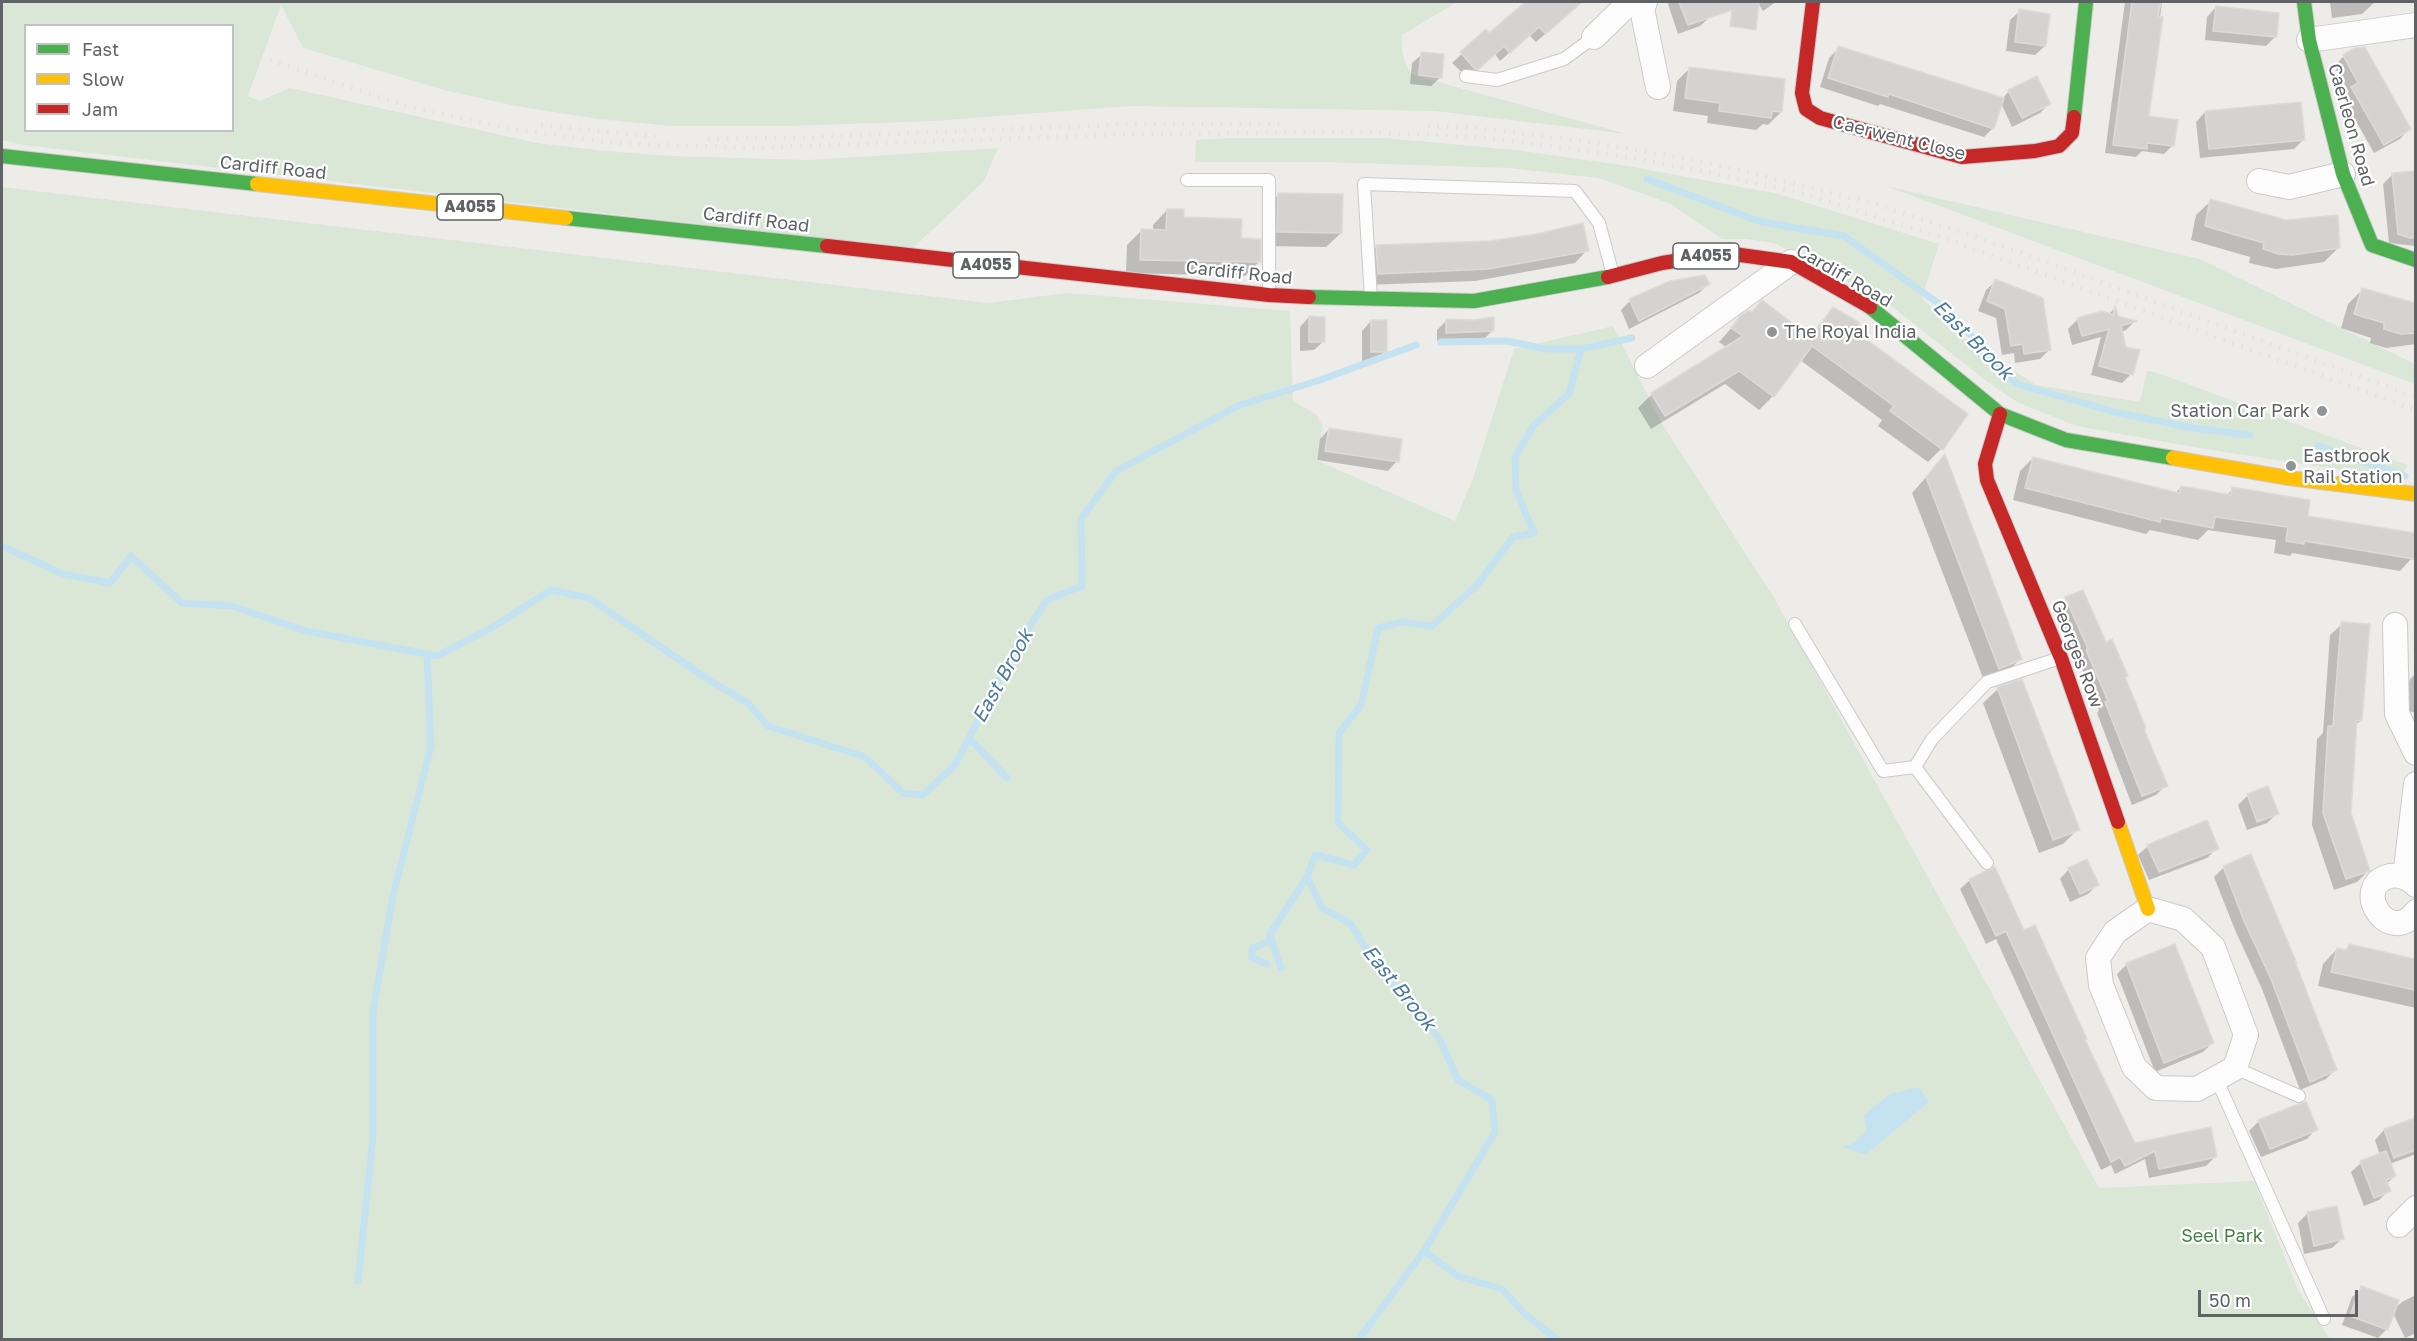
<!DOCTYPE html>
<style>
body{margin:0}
#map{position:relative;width:2417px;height:1341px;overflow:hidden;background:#eeece9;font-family:"Golos Text",sans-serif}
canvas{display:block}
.frame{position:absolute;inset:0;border:3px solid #5f6366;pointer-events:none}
.legend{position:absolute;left:24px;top:24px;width:210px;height:108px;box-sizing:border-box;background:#fff;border:2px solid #bfc1c2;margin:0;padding:8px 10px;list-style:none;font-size:18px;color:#5f6366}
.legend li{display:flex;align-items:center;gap:12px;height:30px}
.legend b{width:30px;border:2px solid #bfc1c2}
.scale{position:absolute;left:2198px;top:1290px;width:160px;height:27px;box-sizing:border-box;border:3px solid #5f6366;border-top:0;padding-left:8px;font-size:18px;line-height:21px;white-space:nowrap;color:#5f6366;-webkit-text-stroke:4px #fff;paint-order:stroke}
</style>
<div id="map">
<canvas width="2417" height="1341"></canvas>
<div class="frame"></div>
<ul class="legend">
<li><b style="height:8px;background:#4caf50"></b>Fast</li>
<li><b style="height:8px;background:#ffc107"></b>Slow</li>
<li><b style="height:8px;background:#c62828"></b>Jam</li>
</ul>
<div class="scale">50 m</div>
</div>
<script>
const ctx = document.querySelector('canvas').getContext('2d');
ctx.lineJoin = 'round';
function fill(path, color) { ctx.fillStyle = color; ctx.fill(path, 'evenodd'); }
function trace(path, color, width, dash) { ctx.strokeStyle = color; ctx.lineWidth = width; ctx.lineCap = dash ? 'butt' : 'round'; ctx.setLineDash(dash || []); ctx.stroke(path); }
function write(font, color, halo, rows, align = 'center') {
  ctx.font = font + ' "Golos Text",sans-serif'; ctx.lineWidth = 4.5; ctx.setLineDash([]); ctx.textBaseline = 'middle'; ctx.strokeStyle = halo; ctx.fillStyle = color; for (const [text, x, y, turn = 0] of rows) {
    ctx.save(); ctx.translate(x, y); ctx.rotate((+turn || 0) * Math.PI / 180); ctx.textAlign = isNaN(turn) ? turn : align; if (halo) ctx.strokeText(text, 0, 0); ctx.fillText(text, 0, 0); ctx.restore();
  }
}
const green = new Path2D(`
 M2,2H1457L1402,35C1401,52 1403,62 1413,75L1627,134L1435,111L1130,106L934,121L788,126H671L598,119L516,106L444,90L303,48L281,5L248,96L260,101L290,88L537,143L605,151L672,156L809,160L998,148L984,181L912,249L22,145L2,140ZM26,26H232V130H26Z
 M1228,138H1385L1516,150L1622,165L1779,194L1939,244L1922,298L1964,338L2036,385L2140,402L2147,371L2155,372L2407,465L2401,479L2205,449L2076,426L2017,402L1989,383L1890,305L1774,243L1746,239H1722L1671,204L1599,178L1508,168L1324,162H1195L1196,140Z
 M1886,186L2200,259L2415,364V384Z
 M2,187L988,303L1067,293L1290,311L1293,401L1316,414L1323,427L1316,460L1455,521L1473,478L1514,349L1613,326L1660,420L1776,601L2099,1188L2254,1181L2298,1290L2330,1339L2,1340Z`);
const water = new Path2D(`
 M1919,1087L1929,1102L1865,1155L1843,1147L1854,1143L1867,1131L1864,1115L1890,1094Z`);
const shadow = new Path2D(`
 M1540,2H1582L1536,42L1529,35L1500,61L1495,54L1468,78L1452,63L1486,31L1489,35L1521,19Z
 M1670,2H1704L1710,17L1700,26L1678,34L1668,4Z
 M1757,2H1776L1763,11Z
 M2125,2H2162L2147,117L2173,145L2164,154L2142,151L2136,157L2105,153Z
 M2330,2H2375L2362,14L2332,18Z
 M2216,7L2275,37L2266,46L2205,40L2207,17Z
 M2020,11L2045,46L2035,55L2006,51L2010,20Z
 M1839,48L2002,99L2009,91L2049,104L2040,113L2012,127L2001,103L1993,128L1984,137L1880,104L1878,106L1820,87L1829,58Z
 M2356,49L2409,129L2400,139L2374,153L2343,98L2349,92L2334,66L2344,56Z
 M1422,54L1441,77L1431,86L1410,84L1412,63Z
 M1689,69L1781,112L1768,125L1763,124L1756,130L1707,123L1708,116L1673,111L1677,81Z
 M2205,112L2304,139L2294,149L2200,158L2196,122Z
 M2416,172V246L2389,243L2383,184L2393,174Z
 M1278,195L1341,233L1326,247L1263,246L1264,209Z
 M2211,201L2338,248L2324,262L2276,269L2249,263L2250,257L2191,240L2196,215Z
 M1167,210L1182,219L1239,240L1259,262L1245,276L1126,273L1127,245L1141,231H1153V225Z
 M1377,246L1587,250L1575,263L1475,281L1366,285L1364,259Z
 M1996,281L2049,350L2040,359L2015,363L2014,353L2002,355L1996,318L1978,311L1986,290Z
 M1708,284L1699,293L1629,329L1621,310L1630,301Z
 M2362,290L2410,303L2416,302V344L2386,348L2370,343L2371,338L2341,328L2348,304Z
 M1833,309L1853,331L1941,449L1928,462L1878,426L1882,420L1800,360L1773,396L1759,410L1725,384L1651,429L1638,408L1652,394L1727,348L1719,342L1741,317L1809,337Z
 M2114,309L2117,317L2134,322L2126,330L2121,332L2131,374L2122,383L2091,375L2101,337L2072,345L2068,329L2077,320L2102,313L2108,315Z
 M1309,317L1324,341L1314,350L1300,351V327Z
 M1371,321L1385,351L1376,361H1362V331Z
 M1446,321L1493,330L1483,340L1437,341V330Z
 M1329,429L1397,461L1388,471L1317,460L1320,439Z
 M1944,457L2020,659L2006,673L1985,683L1912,493Z
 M2033,458L2175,494L2181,487L2226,496L2233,489L2306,517L2416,535V560L2411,559L2400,571L2292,553L2290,556L2274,553L2276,540L2208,530L2198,540L2150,530L2146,534L2013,500L2020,471Z
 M2066,599L2105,644L2124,678L2166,785L2156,795L2132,805L2097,713L2099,710L2057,608Z
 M2342,624L2361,720L2355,726L2349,813L2369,870L2357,882L2334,890L2312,825L2317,739L2323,733L2330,635Z
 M2416,673V713L2401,709L2410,679Z
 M1998,689L2078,829L2063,844L2039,853L1983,703Z
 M2248,795L2277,814L2267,823L2247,830L2238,805Z
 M2148,846L2217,848L2207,858L2149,880L2138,855Z
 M2224,867L2336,1069L2326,1079L2300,1090L2262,989L2235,930L2214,877Z
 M2069,869L2097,885L2088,894L2070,902L2060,879Z
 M1970,880L2024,932L2084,1040L2134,1145L2216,1156L2206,1166L2149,1178L2145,1159L2115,1174L2111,1165L2101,1170L1996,939L1986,944L1960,889Z
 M2175,946L2212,1043L2203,1052L2155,1072L2117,974L2126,965Z
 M2349,946L2416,960V1008L2318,986L2323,964L2337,949L2344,951Z
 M2413,1120L2416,1126V1154L2390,1164L2395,1176L2386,1184L2389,1190L2379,1200L2364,1206L2351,1172L2361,1163L2380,1155L2375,1140L2384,1130Z
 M2259,1121L2316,1129L2307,1139L2261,1157L2249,1131Z
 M2307,1214L2342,1239L2332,1248L2304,1254L2298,1223Z
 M2362,1288L2394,1309L2402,1302L2416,1295V1333L2405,1338L2393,1313L2387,1329L2378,1338L2342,1325L2352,1297Z`);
const stream = new Path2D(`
 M1647,179L1761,222L1844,236L1945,308L2017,384L2118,413L2199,429L2250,435
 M1441,342L1507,341L1546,349H1581
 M2318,446L2405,476
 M2,546L63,574L110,583L131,556L182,603L232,606L306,631L437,656L493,627L551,590L589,598L709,680L748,703L768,726L865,757L903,793L923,795L955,765L1017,645L1047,600L1082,586L1081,519L1116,471L1240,405L1320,380L1416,345
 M969,738L1007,778
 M1267,964L1251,957L1253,948L1272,940
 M1281,968L1270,934L1307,877
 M1424,1251L1458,1276L1502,1289L1525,1314L1558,1340
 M358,1281L373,1137V1011L393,896L431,746L427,654
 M1358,1340L1424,1251L1495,1132L1492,1100L1458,1080L1439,1038L1374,962L1351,924L1322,908L1307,877L1315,855L1354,865L1367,850L1338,823L1339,733L1361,705L1378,628L1402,622L1432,626L1478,584L1513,537L1534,533L1516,490L1515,457L1534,425L1569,394L1581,349L1632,338`);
const building = new Path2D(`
 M1525,2H1582L1546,34L1539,27L1510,53L1504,46L1479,69H1475L1460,52L1486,29L1489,33Z
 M1679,2H1759L1756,30L1730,26L1732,10L1688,25Z
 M2132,2H2161L2158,16L2163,17L2149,116L2178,120L2174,146L2147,143V149L2113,145Z
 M2216,6L2279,13L2277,37L2213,31Z
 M2019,9L2050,14L2046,46L2015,42Z
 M1838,46L2004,98L1994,129L1889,94L1888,97L1828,78Z
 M2365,47L2411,129L2384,145L2351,87L2358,83L2343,55L2355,48Z
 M1421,52L1444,54L1442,78L1419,75Z
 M1689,67L1785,79L1782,112L1772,111L1771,118L1719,111L1720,103L1685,98Z
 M2037,76L2051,104L2022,118L2008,90Z
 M2301,102L2305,140L2209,149L2205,111Z
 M2415,171V238H2410L2398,234L2392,173Z
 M1278,193L1343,194L1342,233L1277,232Z
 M2210,199L2286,220L2338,215L2340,248L2292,255L2279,254L2263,249L2264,243L2205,226Z
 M1167,209H1184V217L1242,219L1241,238L1261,239V262L1140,260L1141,229L1166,230Z
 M1583,223L1589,251L1488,269L1378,274L1376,245L1490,241L1537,234Z
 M1705,275L1710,284L1639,321L1629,299L1670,281Z
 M1995,279L2043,298L2051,350L2024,354L2023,344L2011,346L2005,309L1987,301Z
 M2362,288L2415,303V333L2401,334L2384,329V323L2354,314Z
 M1762,300L1811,337L1833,307L1860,323L1855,331L1968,414L1943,450L1890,411L1894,406L1812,346L1774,397L1739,371L1665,416L1651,393L1743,336L1731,328L1740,316L1749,310L1752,312Z
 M2115,306L2118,316L2137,321L2121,326L2126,347L2140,350L2133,375L2099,366L2109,329L2082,336L2077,318L2102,311L2113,315Z
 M1309,316L1325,317V342H1309Z
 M1494,317V331L1446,333V319L1474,320Z
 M1371,320H1387V352H1371Z
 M1329,428L1402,439L1399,462L1325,451Z
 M1945,454L2022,659L1999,669L1926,477Z
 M2033,457L2179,493L2181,486L2231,495L2232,487L2310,500L2308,516L2415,533L2414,559L2304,541V544L2286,541L2288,527L2215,517L2213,528L2161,518L2160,522L2025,488Z
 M2083,590L2106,642L2112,639L2128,676L2125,677L2146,728L2144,729L2168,786L2142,796L2105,702L2108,701L2086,650L2088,649L2065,597Z
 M2341,622L2370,624L2362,721L2357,720L2351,813L2370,871L2346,879L2323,813L2328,726H2333Z
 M2022,679L2080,830L2053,840L1997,687Z
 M2268,786L2279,814L2257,822L2247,794Z
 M2207,820L2219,849L2159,872L2147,845Z
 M2251,854L2297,964H2296L2337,1070L2310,1082L2271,979L2244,921L2223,866Z
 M2087,859L2099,885L2080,894L2068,868Z
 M1995,867L2024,930L2035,925L2087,1039L2085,1040L2135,1143L2211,1127L2217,1157L2159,1169L2155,1151L2125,1166L2120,1157L2111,1162L2006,931L1996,936L1969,879Z
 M2175,944L2214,1043L2164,1063L2126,963Z
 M2349,944L2415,959V990L2331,972L2337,948L2347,950Z
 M2306,1101L2318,1130L2270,1149L2258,1120Z
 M2415,1118V1150L2394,1158L2384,1129Z
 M2386,1151L2396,1176L2386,1180L2391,1191L2374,1198L2360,1161Z
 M2337,1206L2344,1239L2314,1246L2307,1212Z
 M2361,1286L2399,1300L2388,1330L2350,1316Z`);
const lane = new Path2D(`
 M1466,76L1497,80L1564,59L1594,37
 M1187,180H1269V294
 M1371,299L1364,184L1575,191L1599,223L1613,275
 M1795,624L1883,771L1915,767L1932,739L1987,682L2060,658
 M1915,767L1987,863
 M2235,1068L2299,1096
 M2216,1078L2324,1319`);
const street = new Path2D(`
 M1645,2L1642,9L1658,87
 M1594,37L1630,2
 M2309,40L2416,25
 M2259,181L2289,187L2343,174
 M1647,366L1791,262
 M2395,625L2397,714L2416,753
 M2405,877L2416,784
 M2416,885C2409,878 2400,874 2390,876C2350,886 2388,948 2416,912
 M2148,909L2183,919L2213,947L2246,1035L2235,1068L2197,1089L2156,1088L2134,1067L2101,985L2098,958L2115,932Z
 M2399,1225L2416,1208`);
const fast = new Path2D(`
 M2304,2L2309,40L2343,174L2372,245L2416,260
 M2074,117L2086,2
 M2,156L257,184
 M566,218L827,246
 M1309,297L1474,301L1608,277
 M1870,307L2000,414L2066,440L2173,458`);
const slow = new Path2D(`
 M257,184L566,218
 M2173,458L2289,478L2416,494
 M2118,822L2148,909`);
const jam = new Path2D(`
 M1813,2L1802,93L1806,109L1820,118L1962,157L2035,151L2059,146L2072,133L2074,117
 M827,246L1269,295L1309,297
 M1608,277L1662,263L1726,253L1791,262L1870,307
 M2000,414L1985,464L1987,480L2061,658L2118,822`);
const rail = new Path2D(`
 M270,60L406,106L505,128L612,143L753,148L1136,134L1362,132L1480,137L1602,153L1702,171L1800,193L1944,238L2416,410
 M541,125L657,137
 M1428,126L1479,128L1597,143L1710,163L1872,203L1991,242L2416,397
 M708,139L790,138L1133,124H1281`);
const markers = [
 [1772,332,6,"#919394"],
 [2322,411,6,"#919394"],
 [2291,466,6,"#919394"]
];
const shields = [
 [470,207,66],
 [1706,256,66],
 [986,265,66]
];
const shieldNames = [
 ["A4055",470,207],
 ["A4055",1706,256],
 ["A4055",986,265]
];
const streetNames = [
 ["Caerleon Road",2351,125,74],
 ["Caerwent Close",1899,138,14],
 ["Cardiff Road",273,168,6],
 ["Cardiff Road",756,220,7],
 ["Cardiff Road",1239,273,6],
 ["Cardiff Road",1844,276,30],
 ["Georges Row",2077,654,69]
];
const poiNames = [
 ["The Royal India",1784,332],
 ["Station Car Park",2310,411,"right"],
 ["Eastbrook",2303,456],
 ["Rail Station",2303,477]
];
const parkNames = [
 ["Seel Park",2222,1236]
];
const waterNames = [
 ["East Brook",1973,340,45],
 ["East Brook",1003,676,-61],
 ["East Brook",1399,988,51]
];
fill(green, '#dae7d7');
fill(water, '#c5e2f1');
fill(shadow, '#0003');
trace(stream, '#c5e2f1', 7);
fill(building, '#d5d3d2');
trace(building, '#dddbd8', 1.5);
trace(lane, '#cbcac9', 14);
trace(street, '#cbcac9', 26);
trace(fast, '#cacac9', 16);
trace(slow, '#cacac9', 16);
trace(jam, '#cacac9', 16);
trace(lane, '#fcfcfc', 12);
trace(street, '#fcfcfc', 24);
trace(fast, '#4caf50', 14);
trace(slow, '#ffc107', 14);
trace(jam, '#c62828', 14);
trace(rail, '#e3e3e2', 4.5, [1.5, 8]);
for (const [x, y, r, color] of markers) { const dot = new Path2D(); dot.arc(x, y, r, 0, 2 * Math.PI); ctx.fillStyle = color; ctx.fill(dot); trace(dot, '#fff', 2); }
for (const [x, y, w] of shields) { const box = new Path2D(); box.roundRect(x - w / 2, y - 13, w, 26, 4.5); ctx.fillStyle = '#fff'; ctx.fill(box); trace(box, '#5f6366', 1.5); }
write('bold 16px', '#5f6366', null, shieldNames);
write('18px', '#5f6366', '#fff', streetNames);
write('18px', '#5f6366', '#fff', poiNames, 'left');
write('18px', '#448342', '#fff', parkNames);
write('italic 20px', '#4d7b9d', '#fff', waterNames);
</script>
